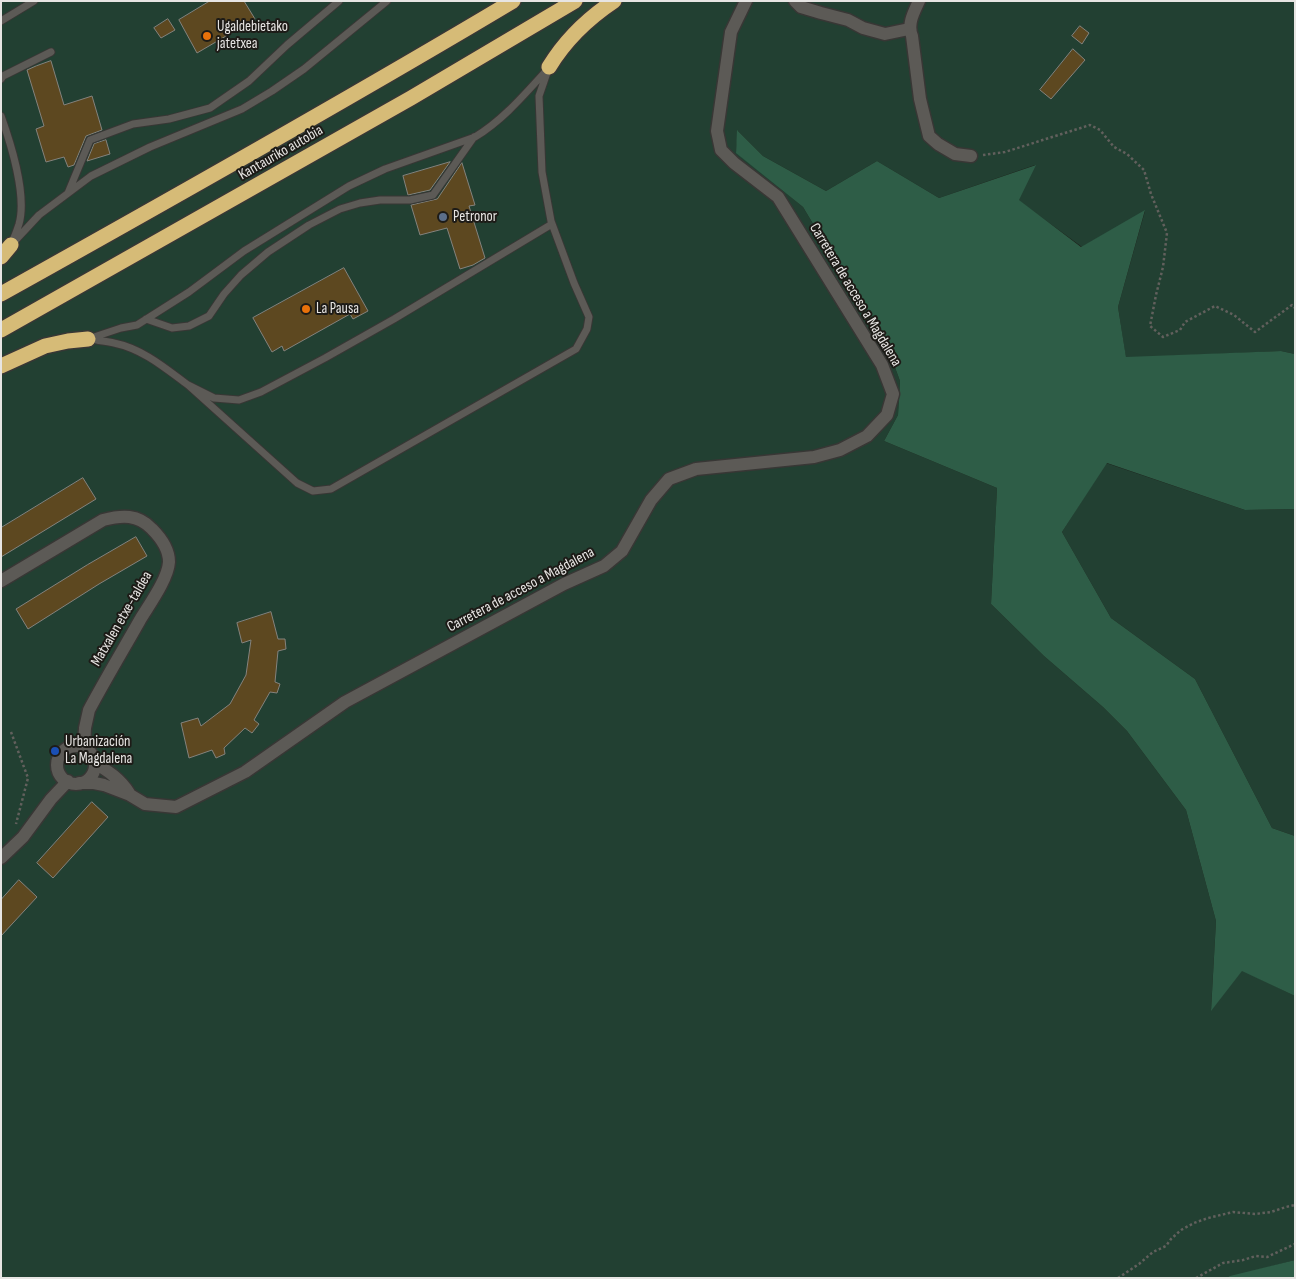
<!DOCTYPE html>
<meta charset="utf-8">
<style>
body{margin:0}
#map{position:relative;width:1296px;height:1279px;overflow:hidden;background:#1d1b17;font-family:"Sofia Sans Condensed",sans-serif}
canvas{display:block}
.frame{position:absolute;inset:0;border:2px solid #e7e5e3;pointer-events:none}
</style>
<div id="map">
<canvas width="1296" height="1279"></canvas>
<div class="frame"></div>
</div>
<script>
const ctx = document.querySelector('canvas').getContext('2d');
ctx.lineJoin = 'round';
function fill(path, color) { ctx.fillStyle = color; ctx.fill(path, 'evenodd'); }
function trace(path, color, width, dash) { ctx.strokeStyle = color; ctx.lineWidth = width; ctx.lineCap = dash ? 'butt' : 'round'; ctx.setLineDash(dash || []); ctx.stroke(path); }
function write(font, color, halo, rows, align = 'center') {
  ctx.font = font + ' "Sofia Sans Condensed",sans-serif'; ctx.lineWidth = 4; ctx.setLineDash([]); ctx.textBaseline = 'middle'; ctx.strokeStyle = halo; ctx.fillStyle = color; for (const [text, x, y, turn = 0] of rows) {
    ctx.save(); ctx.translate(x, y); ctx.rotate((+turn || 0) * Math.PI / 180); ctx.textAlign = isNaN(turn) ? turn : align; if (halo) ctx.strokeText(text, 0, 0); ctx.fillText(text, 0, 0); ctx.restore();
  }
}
const green = new Path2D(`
 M1,1H1295V354L1281,351L1126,358L1118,307L1145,211L1082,247L1018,200L1035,165L939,198L877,161L826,191L763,156L738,131L736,152L803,207L889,351L900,381L898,415L884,441L997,488L991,604L1044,656L1103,707L1127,731L1186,810L1216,921L1211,1010L1242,970L1295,996V1260L1227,1278H1Z
 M1106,463L1245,510L1295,509V836L1272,828L1195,679L1111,618L1062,532Z`);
const forest = new Path2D(`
 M737,130L763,156L826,191L877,161L939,198L1036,165L1019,200L1081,247L1145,210L1118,307L1126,357L1281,351L1295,354V509L1245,510L1107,463L1062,532L1111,618L1195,679L1272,828L1295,836V996L1242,971L1211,1011L1216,921L1186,810L1127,731L1103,707L1044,656L991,604L997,488L884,441L898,415L900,381L889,351L803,207L736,153Z
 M1295,1260V1278H1227L1230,1276Z`);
const building = new Path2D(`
 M210,1H244L255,19L197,53L179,20Z
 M168,19L175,30L161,38L154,28Z
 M1080,26L1089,33L1082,44L1072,36Z
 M1073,49L1085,60L1051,99L1040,90Z
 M51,61L64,105L92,96L102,130L86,136L74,165L68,167L64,157L46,162L36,129L44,126L27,70L36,66Z
 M106,140L110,154L87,161L94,144Z
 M450,162L430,190L408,195L403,176Z
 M462,163L475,205L469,206L485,258L473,265L460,269L447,228L420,235L411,205L437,199Z
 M344,268L368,311L353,319L350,314L284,351L282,346L272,352L253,318Z
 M83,478L96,499L1,557V528Z
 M136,537L147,556L99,584L28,629L16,609L87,565Z
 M271,612L278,639H285L286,649L278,651L275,682L280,684L277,693L270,692L254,720L259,724L252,733L245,728L224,748L225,754L216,758L212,750L189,758L181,723L198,718L201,726L230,704L246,675L251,640L242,643L237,623Z
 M92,802L108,817L53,878L37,863Z
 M19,880L37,897L1,936V900Z`);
const path = new Path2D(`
 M983,155L1005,152L1090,125L1100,130L1114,147L1127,154L1144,170L1151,194L1167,233L1163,267L1156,295L1150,326L1163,337L1180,330L1185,322L1215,306L1234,315L1255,332L1292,305L1295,308
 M11,732L28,778L16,824
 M1118,1278L1139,1264L1153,1252L1166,1246L1171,1239L1181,1230L1194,1223L1208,1218L1233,1212L1255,1214L1271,1212L1286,1207L1295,1205
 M1196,1278L1223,1263L1243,1260L1256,1256L1267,1257L1295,1244`);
const lane = new Path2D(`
 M1,21L34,1
 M549,67L539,96L542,172L551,221L574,283L589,317L587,329L576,349L331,489L313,491L297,483L188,385L214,398L239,400L261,392L325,358L394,319L552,224
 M1,79L3,76L51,52
 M1,116C11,144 27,196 19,224C17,230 15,236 12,242
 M68,193L90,140L133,124L169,119L210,108L249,81L287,45L339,1
 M11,245L39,215L91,176L150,147L242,109L272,91L304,69L387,1
 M146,319L172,328L189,326L209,316L224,294L241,275L268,252L309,225L340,209L360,203L380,200H410L433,195L474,137
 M88,339L121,328L137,325L189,292L244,251L349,186L385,169L475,137C503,120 524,95 546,71
 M91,339C98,341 106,341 114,343C143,349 165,368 188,385`);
const street = new Path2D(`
 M795,1L801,7L821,13L848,20L863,28L885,34L909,29
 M919,1C914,12 907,24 912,36L920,99L929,136L938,144L955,154L971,156
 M1,581L103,520C122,515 138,514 152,529C161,538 169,549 169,562C168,579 149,605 140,620C123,650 105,680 89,710L85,728L84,748
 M57 765a19 19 0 1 1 38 0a19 19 0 1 1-38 0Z
 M95,763C108,771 120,779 129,793
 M79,783H94L104,785L130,795L145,804L176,807L245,772L345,702L564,584L604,566L622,551L651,500L669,479L696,469L814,457L840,450L867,436L887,415L893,394L882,365L778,197L734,163L721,150L717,131L731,32L746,1
 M1,858L23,837L51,799L68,781`);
const highway = new Path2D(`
 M549,67C566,39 587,19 614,1
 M1,257L11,245
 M1,294C173,198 344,102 513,1
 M1,330L411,98L575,1
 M1,366L45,346L68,341L88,339`);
const markers = [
 [207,36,5,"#e8710a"],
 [443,217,5,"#5c6f8a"],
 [306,309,5,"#e8710a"],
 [55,751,5,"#1a4fb4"]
];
const poiNames = [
 ["Ugaldebietako",217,27],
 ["jatetxea",217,44],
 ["Petronor",453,217],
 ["La Pausa",316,309],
 ["Urbanización",65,742],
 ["La Magdalena",65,759]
];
const streetNames = [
 ["Kantauriko autobia",281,153,-30],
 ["Carretera de acceso a Magdalena",855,295,59],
 ["Carretera de acceso a Magdalena",521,590,-28],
 ["Matxalen etxe-taldea",122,619,-60]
];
fill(green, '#224032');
fill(forest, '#2e5d47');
fill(building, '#5d4820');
trace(building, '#84827d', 1);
trace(lane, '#383735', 9);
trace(street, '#383735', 15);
trace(highway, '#383735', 18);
trace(path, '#62605d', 2.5, [2.5, 2.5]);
trace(lane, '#5c5a56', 7);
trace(street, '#5c5a56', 12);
trace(highway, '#d6bb77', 15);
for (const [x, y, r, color] of markers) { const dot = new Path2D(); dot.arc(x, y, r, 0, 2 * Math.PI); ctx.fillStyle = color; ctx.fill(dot); trace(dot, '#1d1b17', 2); }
write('15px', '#e7e5e3', '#1d1b17', poiNames, 'left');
write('15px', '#e7e5e3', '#1d1b17', streetNames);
</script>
